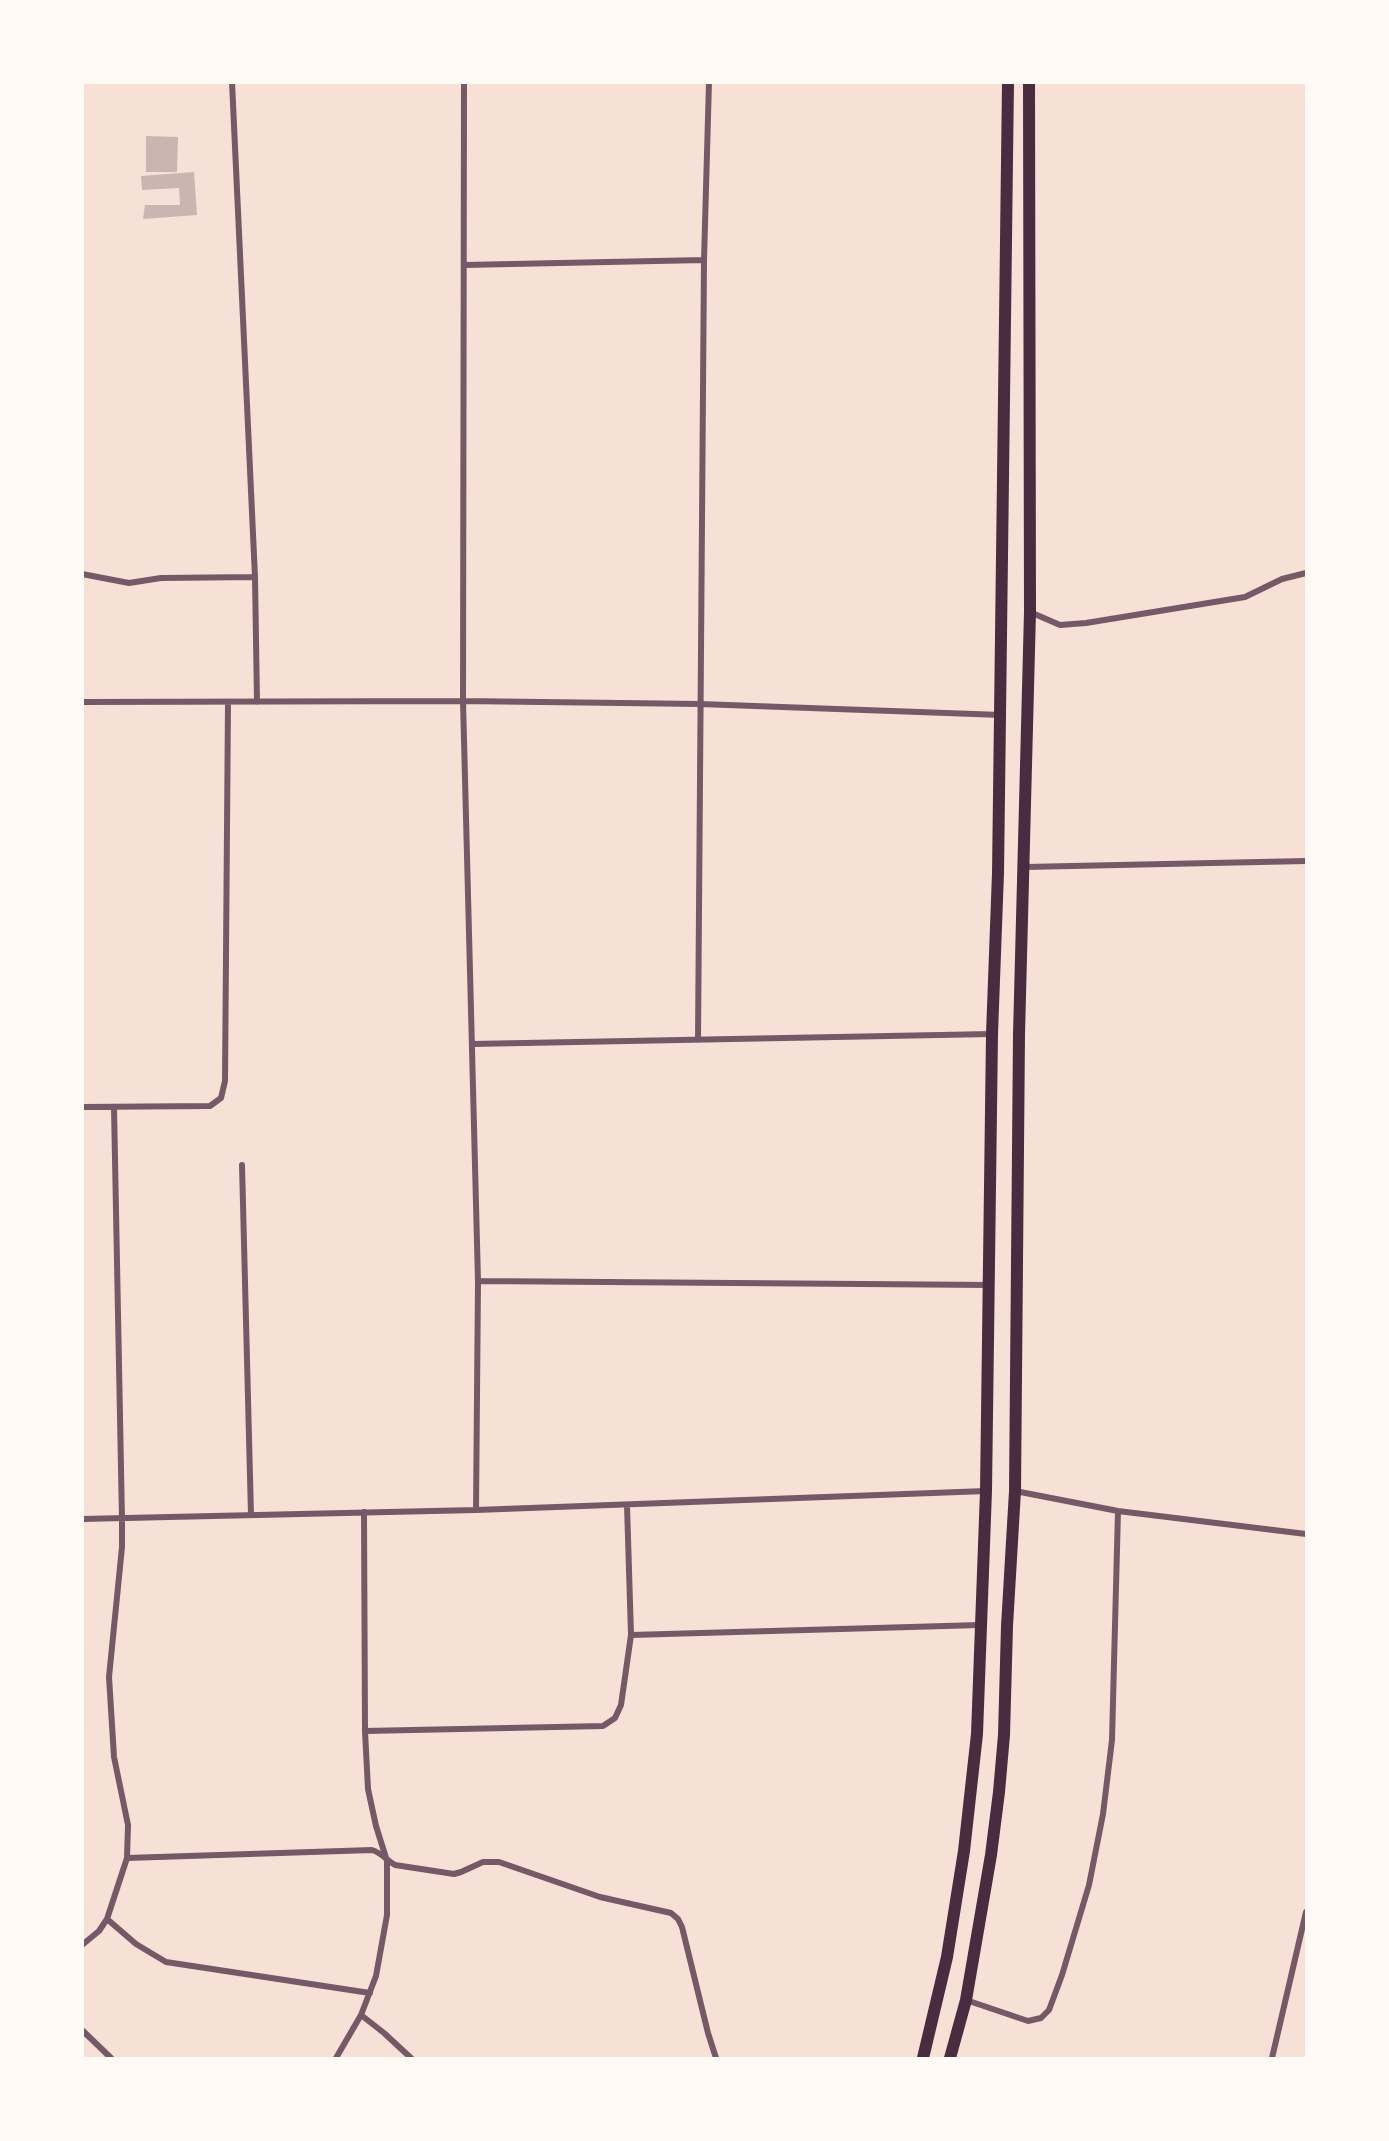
<!DOCTYPE html>
<style>
body{margin:0}
#map{position:relative;width:1389px;height:2141px;overflow:hidden;background:#f7e1d7;font-family:Overpass,sans-serif}
canvas{display:block}
.frame{position:absolute;inset:0;border:84px solid #fffaf5;pointer-events:none}
</style>
<div id="map">
<canvas width="1389" height="2141"></canvas>
<div class="frame"></div>
</div>
<script>
const ctx = document.querySelector('canvas').getContext('2d');
ctx.lineJoin = 'round';
function fill(path, color) { ctx.fillStyle = color; ctx.fill(path, 'evenodd'); }
function trace(path, color, width, dash) { ctx.strokeStyle = color; ctx.lineWidth = width; ctx.lineCap = dash ? 'butt' : 'round'; ctx.setLineDash(dash || []); ctx.stroke(path); }
const building = new Path2D(`
 M146,136L178,137L177,172H146Z
 M194,172L197,215L143,219L145,205H180L179,188L142,190L141,176Z`);
const minor = new Path2D(`
 M232,82L255,577L257,702
 M464,82L463,701L478,1281L476,1510
 M464,265L704,260
 M82,574L129,583L161,578L255,577
 M1030,612L1060,625L1086,623L1245,597L1282,579L1306,573
 M82,702L463,701L700,704L1001,715
 M1025,867L1306,861
 M698,1039L704,260L709,82
 M472,1044L992,1034
 M82,1107L210,1106L221,1098L225,1081L228,702
 M242,1165L251,1515
 M478,1281L990,1285
 M1015,1491L1118,1511L1306,1534
 M82,1519L476,1510L986,1491
 M631,1635L980,1625
 M365,1731L603,1726L615,1718L621,1705L631,1635L627,1505
 M127,1858L372,1850C382,1853 386,1860 395,1865L454,1874L461,1872L483,1862H499L600,1897L671,1913L678,1919L682,1927L708,2033L716,2058
 M107,1919L136,1944L166,1962L370,1993
 M82,1945L99,1931L107,1919L127,1858L128,1825L114,1757L109,1677L122,1547V1520L114,1107
 M966,2000L1028,2021L1041,2018L1049,2010L1062,1975L1089,1885L1103,1814L1112,1740L1118,1511
 M361,2015L384,2033L411,2058
 M82,2030L111,2058
 M336,2058L361,2015L376,1976L387,1915V1861L376,1826L368,1789L365,1731L364,1512
 M1272,2058L1306,1912`);
const secondary = new Path2D(`
 M923,2058L947,1957L964,1851L977,1734L986,1491L992,1034L998,873L1008,82
 M950,2058L966,2000L991,1855L999,1792L1004,1735L1007,1626L1015,1491L1019,1034L1030,612L1029,82`);
fill(building, '#ccb4b1');
trace(minor, '#755966', 6);
trace(secondary, '#4a2c40', 12);
</script>
